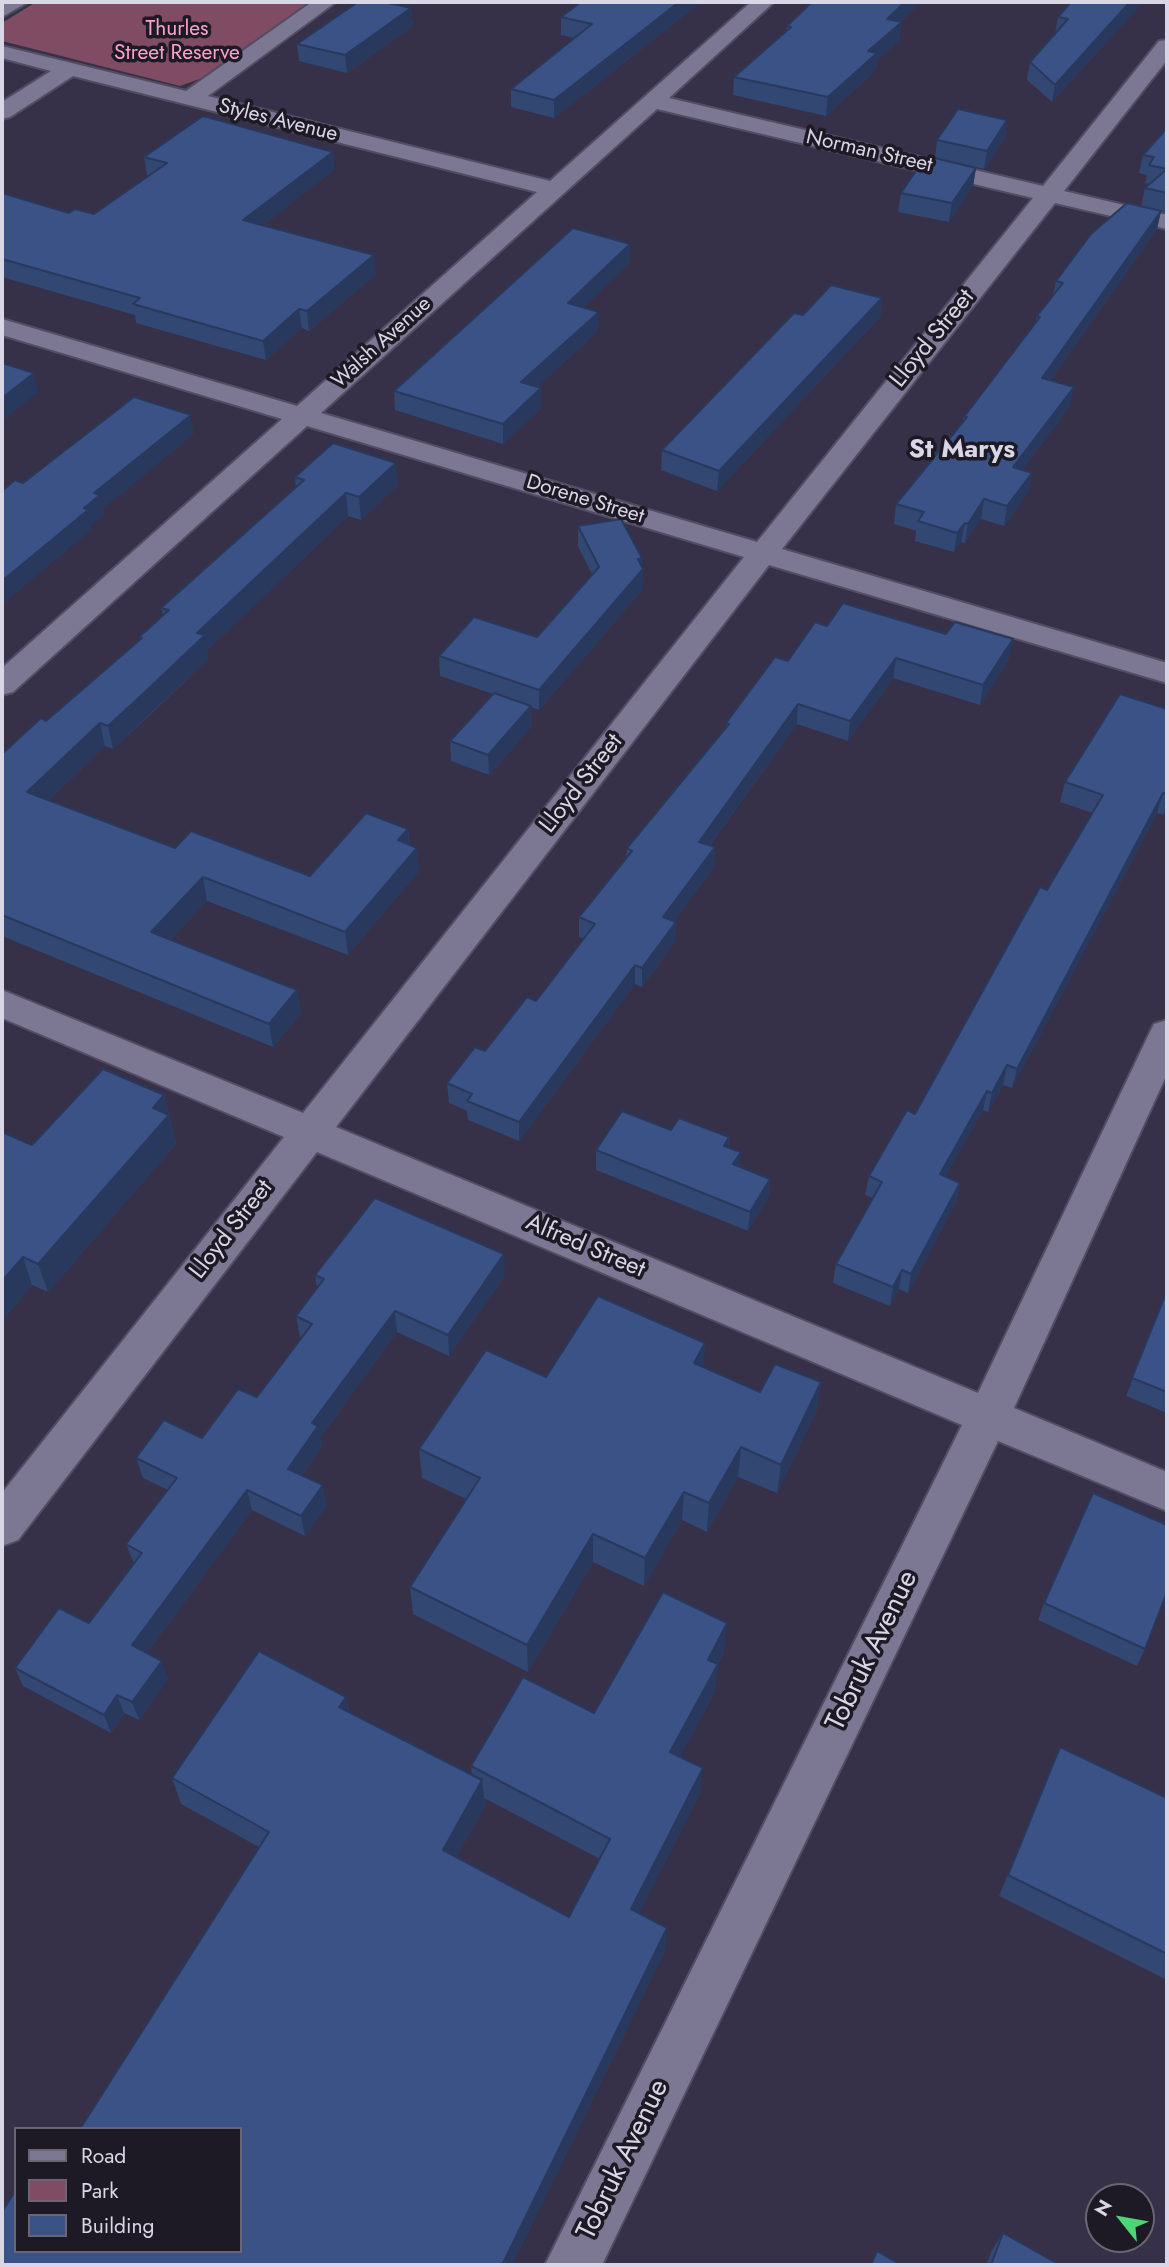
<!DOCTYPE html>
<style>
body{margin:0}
#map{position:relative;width:1169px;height:2267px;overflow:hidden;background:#363048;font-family:Jost,sans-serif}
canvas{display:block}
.frame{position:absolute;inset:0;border:4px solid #d9d7e6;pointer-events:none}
.legend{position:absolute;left:14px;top:2127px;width:228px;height:126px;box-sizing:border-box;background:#1d1a25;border:2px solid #686672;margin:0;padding:9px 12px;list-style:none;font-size:21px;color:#d9d7e6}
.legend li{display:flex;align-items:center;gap:14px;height:35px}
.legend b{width:35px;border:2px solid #686672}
.north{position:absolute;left:1085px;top:2183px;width:70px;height:70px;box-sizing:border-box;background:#1d1a25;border:2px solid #686672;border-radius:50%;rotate:301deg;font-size:19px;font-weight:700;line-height:28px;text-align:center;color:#d9d7e6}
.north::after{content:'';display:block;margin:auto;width:24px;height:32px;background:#4dd676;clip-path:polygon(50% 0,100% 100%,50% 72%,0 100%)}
</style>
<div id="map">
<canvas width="1169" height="2267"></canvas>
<div class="frame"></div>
<ul class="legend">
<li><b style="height:9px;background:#7c7792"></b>Road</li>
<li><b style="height:19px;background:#7f4c63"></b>Park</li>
<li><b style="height:19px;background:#3b5286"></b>Building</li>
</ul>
<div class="north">N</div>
</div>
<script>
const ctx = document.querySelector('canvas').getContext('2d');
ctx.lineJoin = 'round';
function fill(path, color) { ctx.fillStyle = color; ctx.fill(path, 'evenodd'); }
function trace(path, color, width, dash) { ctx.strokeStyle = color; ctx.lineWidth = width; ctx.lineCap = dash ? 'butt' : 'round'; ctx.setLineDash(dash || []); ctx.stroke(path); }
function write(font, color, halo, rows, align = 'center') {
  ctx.font = font + ' Jost,sans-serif'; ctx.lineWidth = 7; ctx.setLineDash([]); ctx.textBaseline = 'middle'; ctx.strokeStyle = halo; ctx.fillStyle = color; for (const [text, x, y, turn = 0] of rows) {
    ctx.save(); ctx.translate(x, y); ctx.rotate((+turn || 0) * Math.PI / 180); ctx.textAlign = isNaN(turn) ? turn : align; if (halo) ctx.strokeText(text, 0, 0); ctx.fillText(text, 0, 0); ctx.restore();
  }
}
const green = new Path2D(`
 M36,2H310L202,78L180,86L2,41V23Z`);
const minor = new Path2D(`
 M2,2H28L2,17Z
 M312,2H336L208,96L550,181L751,2H774L669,98L1043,186L1159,41L1167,40V60L1064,191L1167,215V229L1055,203L782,549L1167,663V683L769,565L336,1127L978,1393L1149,1034L1154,1024L1167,1020V1074L1014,1408L1167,1472V1511L998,1441L602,2265H545L962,1425L317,1152L18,1540L2,1546V1493L284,1137L2,1018V990L303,1113L744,557L307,426L13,692L2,695V668L282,419L2,335V319L297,406L537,192L73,76L10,117L2,119V102L51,71L2,58V46L186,91ZM657,109L1033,198L757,542L321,413Z`);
const wall = new Path2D(`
 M581,2H701L554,118L511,107V89L575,38L561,35V17Z
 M920,2L900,22V40L877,60L876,70L826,116L733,95L734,77L786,31L787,26Z
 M1071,2H1143L1052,102L1027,80L1030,62L1055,34L1058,17Z
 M411,8L413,26L347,73L299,61L297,44Z
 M1007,120L1005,138L984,169L935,158L937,140Z
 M1167,128V213L1161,211L1157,229L1050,381L1070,406L1022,470L1032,473L1028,492L1004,526L981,519L965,543L961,542L954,552L915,541L916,531L894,524L896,504L963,421L964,417L1035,324L1037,316L1053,295L1056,281L1141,206L1145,188L1149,184L1145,183L1147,175L1139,173L1143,155Z
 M333,152L334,170L263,225L376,274L309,331L302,328L266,360L136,323L135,315L2,277V193L69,213L94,214L149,176L147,175L144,157Z
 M976,168L973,186L949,222L898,212L901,193Z
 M630,244V262L584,307L599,312L598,331L537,387L541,408L503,444L395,410L394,391Z
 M882,298L880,317L717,491L661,470L662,450L803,315Z
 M295,477L398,485L361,520L348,516L207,650L208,659L150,715L113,749L105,746L49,800L175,848L310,876L408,829L410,845L417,848L419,871L348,955L207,901L170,940L297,990L301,1013L273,1047L2,936V754L46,721L140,640L139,637L163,615L161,608L296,487Z
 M578,526L642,558V567L643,569V589L539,710L531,707L532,726L489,775L451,761L450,741L493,694L440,676L439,656L537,637L592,574L578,546Z
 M827,626L1009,659L980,705L893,678L848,741L797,724L710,845L715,847L714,867L674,921L676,922L675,942L642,987L635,984L519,1141L468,1120L467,1111L449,1103L447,1083L485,1051L536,1001L584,939L579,937V917L626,857L627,848L726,727V723L788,661Z
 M1167,709V808L1163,815L1157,813L1012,1088L1003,1085L988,1112L983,1110L945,1177L960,1183L956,1202L908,1293L899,1289L890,1306L833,1283L836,1264L873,1198L865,1195L869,1176L915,1114L1093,813L1060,802L1065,782Z
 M164,1095L176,1144L48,1292L32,1285L2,1321L32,1145Z
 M671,1130L729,1137V1147L739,1167L770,1179L768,1198L748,1231L596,1170V1150Z
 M315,1275H505L449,1356L397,1332L320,1438L322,1446L302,1475L327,1505L305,1536L252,1510L147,1653L168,1679L139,1720L124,1713L111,1733L23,1686L15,1668L89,1623L134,1564L126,1544L168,1490L143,1478L136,1458L202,1438L257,1397L301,1338L300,1337L296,1316L317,1288Z
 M1167,1291V1413L1126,1396Z
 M705,1343L703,1367L760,1392L821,1382L816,1412L777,1493L738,1477L707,1532L682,1520L644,1586L593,1562L528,1672L413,1614L410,1587L466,1499L422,1478L419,1449L546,1377Z
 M1044,1603L1145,1649L1137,1666L1038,1620Z
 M724,1652L718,1664L715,1692L680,1756L700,1794L639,1913L665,1951L512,2265H2L16,2251L259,1847L181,1804L172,1778L346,1697L349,1712L472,1775L471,1766L594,1713ZM484,1798L600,1859L569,1917L456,1857L485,1807Z
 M1060,1747L1167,1798V1980L999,1896Z
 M1003,2233L1060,2265H986L992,2250Z`);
const shadedWall = new Path2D(`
 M679,2H701L554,118V100Z
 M905,2H920L885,37L887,19Z
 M1130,2H1143L1052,102L1055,85Z
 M411,8L413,26L347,73L345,55Z
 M902,22L900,40L877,60L876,70L826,116L828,97L868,51Z
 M1007,120L1005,138L984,169L987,151Z
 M333,152L334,170L245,239L243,220Z
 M976,168L973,186L949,222L952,203Z
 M1161,211L1157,229L1038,398L1042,378Z
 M630,244V262L569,322L568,303Z
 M374,255L376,274L309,331L307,311Z
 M882,298L880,317L717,491L719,471Z
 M299,309L302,328L266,360L263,341Z
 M599,312L598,331L521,402V382Z
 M34,373L38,392L2,421V398Z
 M1074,387L1070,406L1010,487L1013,467Z
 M541,388V408L503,444V424Z
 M191,415L194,434L103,509L104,515L91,525L92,529L2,605V581L94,493Z
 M396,463L398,485L361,520L359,497Z
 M1032,473L1028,492L1004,526L1007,506Z
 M346,493L348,516L207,650L208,659L113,749L108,726L197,633Z
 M984,499L981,519L965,543L968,524Z
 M965,523L961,542L954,552L957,533Z
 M642,558V571L643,569V589L539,710V690L638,559Z
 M1013,639L1009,659L980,705L983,685Z
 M896,658L893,678L848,741L850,721Z
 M798,704L797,724L698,861L699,842Z
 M531,706L532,726L489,775L488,755Z
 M100,723L105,746L33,815L27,792Z
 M1163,793L1157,813L1012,1088L1017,1069Z
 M408,829L410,852L398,840Z
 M715,847L714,867L662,937L663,917Z
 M417,848L419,871L348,955L345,932Z
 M203,877L207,901L156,955L151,932Z
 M676,922L675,942L642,987V968Z
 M635,965V984L519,1141V1122Z
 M297,990L301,1013L273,1047L269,1024Z
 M1007,1065L1003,1085L988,1112L992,1093Z
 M987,1091L983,1110L936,1194L940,1174Z
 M164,1095L176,1144L48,1292L38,1264L153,1108Z
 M729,1137L728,1157L724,1146Z
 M741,1152L739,1171L733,1164Z
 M770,1179L768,1198L748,1231L750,1212Z
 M960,1183L956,1202L908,1293L911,1274Z
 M504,1254L505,1275L449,1356L448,1335Z
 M23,1257L32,1285L2,1321V1281Z
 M902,1270L899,1289L890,1306L893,1287Z
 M395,1311L397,1332L320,1438L322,1446L292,1489L288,1469L312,1423Z
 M705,1343L703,1373L694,1363Z
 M821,1382L816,1412L777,1493L781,1465Z
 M741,1447L738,1477L707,1532L709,1503Z
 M323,1485L327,1505L305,1536L301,1516Z
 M247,1490L252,1510L139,1664L132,1645Z
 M684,1492L682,1520L644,1586L645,1558Z
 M593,1534V1562L528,1672L527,1645Z
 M727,1623L724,1652L712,1675L718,1664L715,1692L668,1778L670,1752L708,1660Z
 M162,1661L168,1679L139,1720L132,1702Z
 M117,1695L124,1713L111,1733L104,1715Z
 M346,1697L351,1724L339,1707Z
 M703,1768L700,1794L629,1933L631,1909Z
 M482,1780L485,1807L446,1875L443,1850Z
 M667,1928L665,1951L512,2265H502Z`);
const building = new Path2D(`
 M358,2H384L411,8L345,55L297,44Z
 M581,2H679L554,100L511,89L592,24L561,17Z
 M812,2H905L887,19L902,22L868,51L877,53L828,97L734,77L791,27L787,26Z
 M1071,2H1130L1055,85L1030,62L1068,19L1058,17Z
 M958,109L1007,120L987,151L937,140Z
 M203,116L333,152L243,220L374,255L307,311L299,309L263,341L133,304L140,298L2,259V193L69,213L75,209L94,214L167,163L144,157Z
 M1167,128V193L1145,188L1167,169L1149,165L1154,157L1143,155Z
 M926,156L976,168L952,203L901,193Z
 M1127,203L1161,211L1042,378L1074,387L1013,467L1032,473L1007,506L984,499L968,524L965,523L957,533L918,521L924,512L896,504L967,417H964L1040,317L1037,316L1063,283L1056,281L1091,234Z
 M573,228L630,244L568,303L599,312L521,382L541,388L503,424L394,391Z
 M831,285L882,298L719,471L662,450L794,313L803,315Z
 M2,363L34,373L2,398Z
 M134,397L191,415L94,493L100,495L84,508L88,510L2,581V491L15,480L23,483Z
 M333,443L396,463L359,497L346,493L197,633L205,635L145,692L108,726L100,723L27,792L175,848L191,831L310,876L366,813L408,829L398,840L417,848L345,932L203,877L151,932L297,990L269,1024L2,915V754L41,718L46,721L142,638L139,637L169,610L161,608L304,480L295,477Z
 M621,519L642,558L638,559L643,569L539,690L439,656L474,617L537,637L599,567L578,526Z
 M843,603L946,634L955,622L1013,639L983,685L896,658L850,721L798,704L699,842L715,847L663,917L676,922L642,968L635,965L519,1122L467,1101L472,1094L447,1083L475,1047L485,1051L527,997L536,1001L595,924L579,917L632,851L627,848L729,724L726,723L775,657L788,661L815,622L827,626Z
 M494,693L531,706L488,755L450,741Z
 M1120,694L1167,709V794L1163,793L1017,1069L1007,1065L992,1093L987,1091L940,1174L960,1183L911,1274L902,1270L893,1287L836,1264L882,1182L869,1176L907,1110L915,1114L1040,887L1047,890L1103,795L1065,782Z
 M103,1069L164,1095L153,1108L169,1115L38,1264L23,1257L2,1281V1132L32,1145Z
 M622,1111L671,1130L679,1118L729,1137L724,1146L741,1152L733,1164L770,1179L750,1212L596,1150Z
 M375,1198L504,1254L448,1335L395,1311L312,1423L318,1426L288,1469L323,1485L301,1516L247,1490L132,1645L162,1661L132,1702L117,1695L104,1715L15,1668L59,1608L89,1623L142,1553L126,1544L177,1478L136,1458L164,1420L202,1438L238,1389L257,1397L312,1324L296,1316L324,1279L315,1275Z
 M1167,1291V1392L1132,1378Z
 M598,1296L705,1343L694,1363L760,1392L775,1364L821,1382L781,1465L741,1447L709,1503L684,1492L645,1558L593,1534L527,1645L410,1587L480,1478L419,1449L486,1350L546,1377Z
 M1093,1493L1167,1525V1592L1145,1649L1044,1603Z
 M663,1592L727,1623L708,1660L718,1664L670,1752L703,1768L631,1909L667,1928L502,2265H2V2212L16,2190V2251H240V2129H80L269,1832L172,1778L259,1651L346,1697L339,1707L482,1780L443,1850L569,1917L610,1839L471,1766L523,1677L594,1713Z
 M1060,1747L1167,1798V1954L1008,1875Z
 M1003,2233L1060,2265H991Z
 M877,2251L901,2265H871Z`);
const farParknames = [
 ["Thurles",177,30],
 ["Street Reserve",177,54]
];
const farStreetnames = [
 ["Styles Avenue",278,121,14],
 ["Norman Street",869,152,13],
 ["Walsh Avenue",382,343,-42],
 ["Dorene Street",585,500,17]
];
const streetNames = [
 ["Lloyd Street",933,339,-51],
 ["Lloyd Street",582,784,-52],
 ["Lloyd Street",232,1230,-52],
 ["Alfred Street",585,1247,23]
];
const farDistrictnames = [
 ["St Marys",962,451]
];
const nearStreetnames = [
 ["Tobruk Avenue",873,1651,-64],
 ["Tobruk Avenue",624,2160,-64]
];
fill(green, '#7f4c63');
trace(minor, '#524d62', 4);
fill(minor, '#7c7792');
fill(wall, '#334773');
fill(shadedWall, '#29395e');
fill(building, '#3b5286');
trace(building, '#29395e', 2);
write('21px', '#ffa2cb', '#1d1a25', farParknames);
write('21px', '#d9d7e6', '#1d1a25', farStreetnames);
write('24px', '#d9d7e6', '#1d1a25', streetNames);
write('bold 26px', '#d9d7e6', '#1d1a25', farDistrictnames);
write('28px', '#d9d7e6', '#1d1a25', nearStreetnames);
</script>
